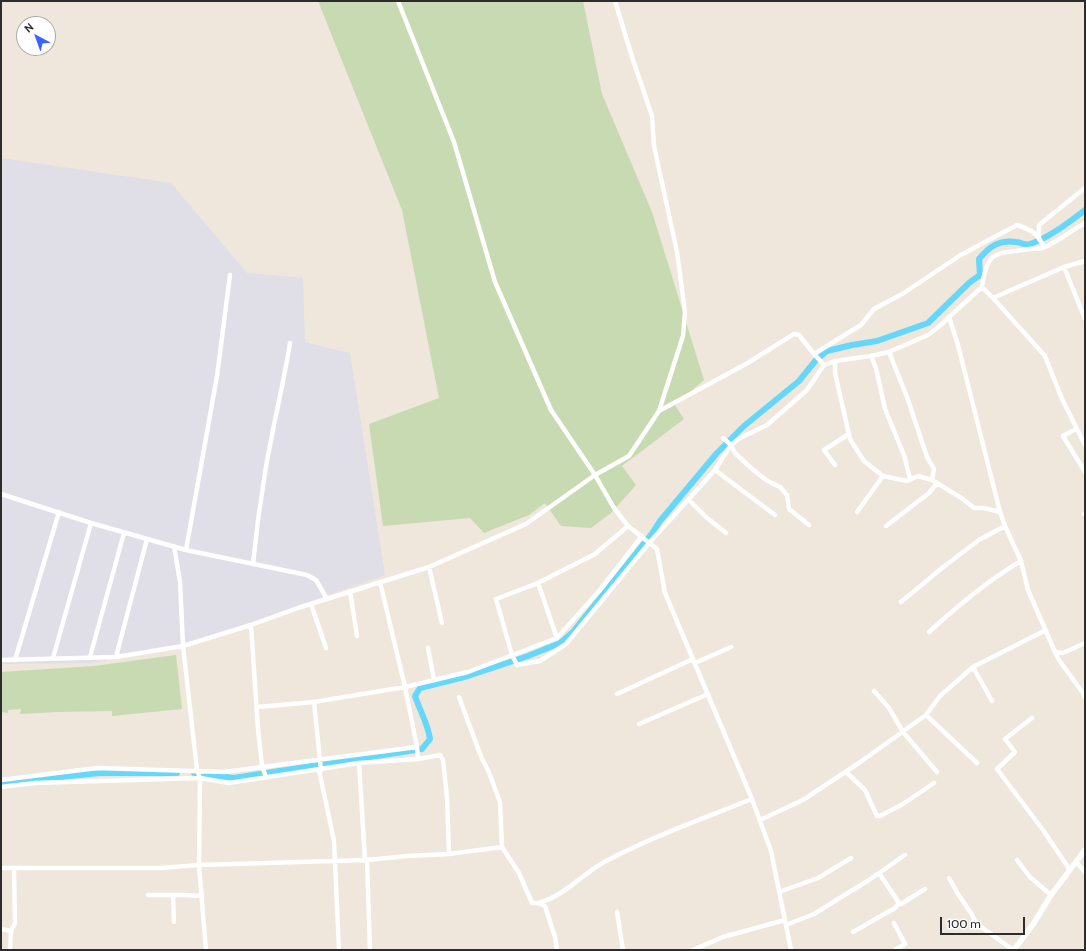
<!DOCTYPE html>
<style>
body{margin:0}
#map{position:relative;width:1086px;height:951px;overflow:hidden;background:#efe6dc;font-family:Cabin,sans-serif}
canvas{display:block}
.frame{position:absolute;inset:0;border:2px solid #2c2c2c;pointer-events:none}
.north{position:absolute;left:16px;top:16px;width:40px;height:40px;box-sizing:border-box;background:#fff;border:1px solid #ababab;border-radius:50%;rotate:319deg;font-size:11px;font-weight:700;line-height:16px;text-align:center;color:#2c2c2c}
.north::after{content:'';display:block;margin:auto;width:14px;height:18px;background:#3964ff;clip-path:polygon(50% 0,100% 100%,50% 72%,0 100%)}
.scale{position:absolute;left:940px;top:917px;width:85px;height:18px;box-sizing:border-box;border:2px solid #2c2c2c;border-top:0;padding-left:5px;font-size:12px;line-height:14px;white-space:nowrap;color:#2c2c2c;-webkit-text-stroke:3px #fff;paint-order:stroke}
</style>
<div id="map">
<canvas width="1086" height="951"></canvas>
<div class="frame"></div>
<div class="north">N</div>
<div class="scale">100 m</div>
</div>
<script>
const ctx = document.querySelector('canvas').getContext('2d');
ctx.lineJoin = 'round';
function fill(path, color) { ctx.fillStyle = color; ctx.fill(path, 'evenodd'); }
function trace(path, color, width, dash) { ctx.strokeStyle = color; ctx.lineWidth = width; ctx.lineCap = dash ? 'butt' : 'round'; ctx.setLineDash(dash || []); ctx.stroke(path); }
const industrial = new Path2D(`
 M1,158L171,183L247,273L303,278L305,342L350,353L385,575L183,646L91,663L1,664Z`);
const cemetery = new Path2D(`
 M318,1H583L602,94L652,212L704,380L675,405L684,419L622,466L636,485L611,513L591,528L561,526L545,503L529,515L484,533L470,518L383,526L369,424L439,398L402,210Z
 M176,655L182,709L112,716V711L58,712L20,714L21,709L8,710V713L1,712V672L94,666Z`);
const canal = new Path2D(`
 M194,773L234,778L422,749L430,739C428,724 420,711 415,696L420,688L468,676L528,656L560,643L573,632L651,535L660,521L717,453L744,426L799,381L816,360L827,351L852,345L877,341L928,323L969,283L980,275L979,259C989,247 999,239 1016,242C1021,242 1025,246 1030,244C1050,237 1068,223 1085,210
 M1,783L100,773H177`);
const minor = new Path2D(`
 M398,1L454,142L495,282L551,410L595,475L614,508L628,526L657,549L665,593L752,799L771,851L791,950
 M615,1L633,60L652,116L654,146L677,252L685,312L683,336L659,411
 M1039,237V225L1085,188
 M1064,267L1085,319
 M982,287L993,298L1045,356L1062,399L1085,445
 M993,298L1064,267L1085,261
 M949,317L958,345L1000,512L1005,526L1021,561L1028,590L1055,652L1059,660L1083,693L1085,698
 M889,352L907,397L927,457L934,469L932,480
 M814,354L824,365
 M871,356L876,368L885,409L904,455L910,479
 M835,361V373L850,439L864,461L883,476L907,481L918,476L932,480L963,499L974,508H984L1000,512
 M1076,429L1063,436L1085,472
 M723,438L731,445L735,453L751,468L766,480L780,487L787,495L789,509L809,525
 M835,465L824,450L849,434
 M715,470L775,515
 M1,494L91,523L186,550L307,575L316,580L327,599
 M689,500L706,517L726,533
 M857,512L883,476
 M1084,514H1085
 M628,526L595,554L538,583L496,599L512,655L517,665L540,661L566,644L650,542L715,470L731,445L740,438L767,425L807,390L824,365L835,361L871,356L889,352L928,335L942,324L949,317L982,287C987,249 996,254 1030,249C1035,249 1041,249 1045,247C1059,241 1072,230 1085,223
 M886,526L929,493L937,483
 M174,546L180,582L183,646L197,770L200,778L199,865L206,950
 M186,550L217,376L230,275
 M253,564C256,533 260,503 265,473C272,429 283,387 290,343
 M429,567L442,623
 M538,583L557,638
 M350,591L357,636
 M901,602L942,568L979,540L1005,526
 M311,604L326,648
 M251,625L258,729L262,766L266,777
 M929,632C958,606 987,581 1021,561
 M428,648L434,680
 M1055,652L1063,653L1085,643
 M90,657L124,533
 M116,657L147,539
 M53,658L91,523
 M1,660L116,657L183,646L251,625L298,608L429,567L526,524L595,475L629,456L659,411L746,364L794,334L799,335L814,354L861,325L874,309L904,293L959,256L1017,225C1032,230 1037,233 1044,247
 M15,660L59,512
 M695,663L731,647
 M973,667L992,701
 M874,691L889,708L903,732L937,772
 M617,694L693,659
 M459,697L482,759L488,770L500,802L502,847L519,873L532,903H538L545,906L555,937L557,950
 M314,702L321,770
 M257,707L314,702L405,687L468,672L557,638L600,590L642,536
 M926,715L977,763
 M1032,718L1005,739L1015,752L997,769L1043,830L1070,870
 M639,724L708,694
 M417,747L418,759
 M359,763L365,860
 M319,770L334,841L339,950
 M846,772L865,790L877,816H880L903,804L934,783
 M1,780L97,768L224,772L417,747L405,687L380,582
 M1,787L35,783L200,778L229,783L359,763L418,759L440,755L443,760L447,797L449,854
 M760,820L803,800L859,763L926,715L940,696L973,667L1046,630
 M367,860L370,950
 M1017,860L1030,877L1051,895
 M1076,862L1085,872
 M1,868H160L199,865L367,860L407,856L449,854L502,847
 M879,873L899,903
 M949,878L958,894L971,913L976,923L1013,950
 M779,892L818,878L851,858
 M148,895H185L202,896
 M173,895L174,922
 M538,903C566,896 583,872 608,860C654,836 704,818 752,799
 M617,912L623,950
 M894,923L905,944L895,950
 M786,925L814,914L869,880L905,855
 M1,929L11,931
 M853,932L895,908L899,903L901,904L925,889
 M10,950L11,931L15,923L14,868
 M693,950L723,937L785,920`);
const tertiary = new Path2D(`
 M1014,950L1034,923L1051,895L1085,850`);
fill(industrial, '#e0dee7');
fill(cemetery, '#c7dab2');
trace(canal, '#65d7fb', 6);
trace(minor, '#fff', 4.5);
trace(tertiary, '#fff', 5.5);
</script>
